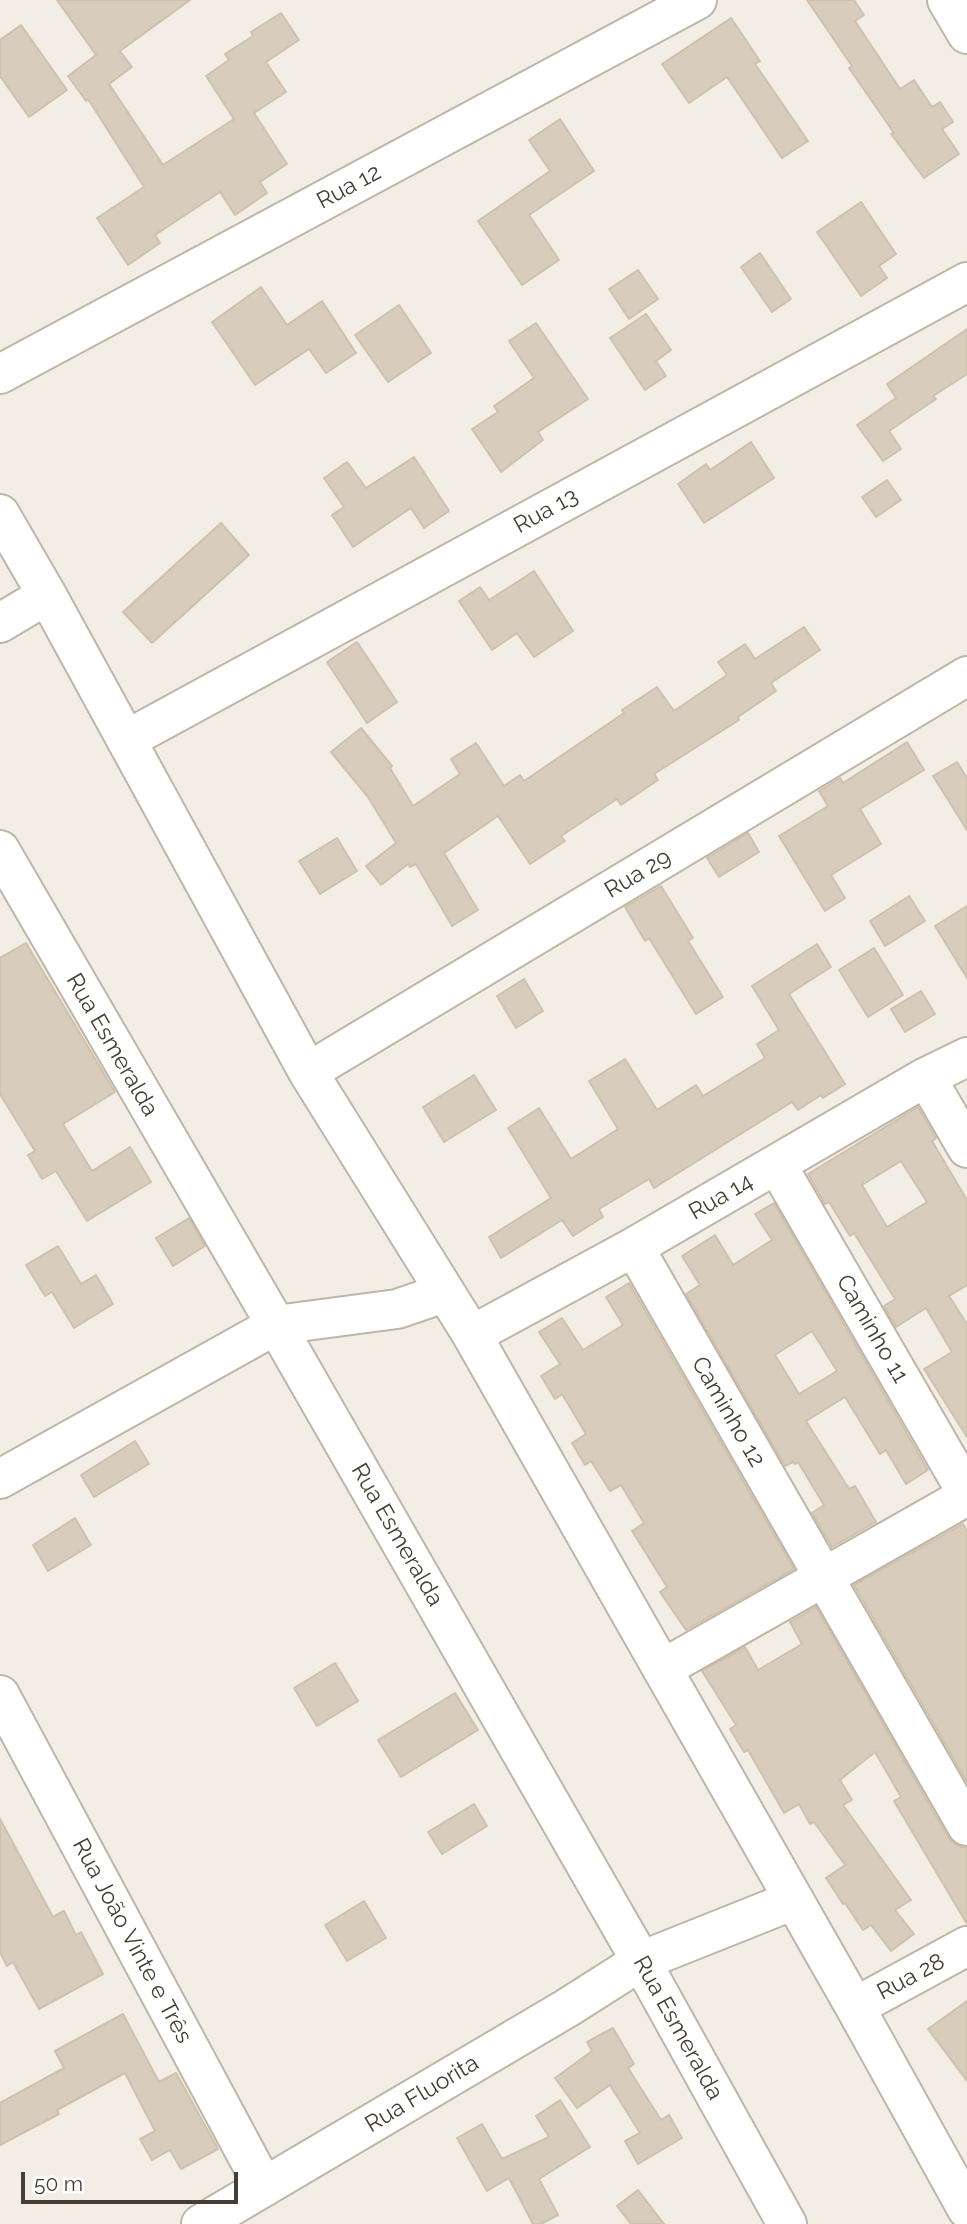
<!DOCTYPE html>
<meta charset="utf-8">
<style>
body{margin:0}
#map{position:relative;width:967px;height:2224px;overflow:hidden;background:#f3eee5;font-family:Raleway,sans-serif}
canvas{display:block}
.scale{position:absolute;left:21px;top:2172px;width:217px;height:32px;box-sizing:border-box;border:4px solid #463e34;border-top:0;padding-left:9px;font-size:21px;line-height:24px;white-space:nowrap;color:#463e34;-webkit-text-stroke:5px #fff;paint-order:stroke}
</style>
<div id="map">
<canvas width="967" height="2224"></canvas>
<div class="scale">50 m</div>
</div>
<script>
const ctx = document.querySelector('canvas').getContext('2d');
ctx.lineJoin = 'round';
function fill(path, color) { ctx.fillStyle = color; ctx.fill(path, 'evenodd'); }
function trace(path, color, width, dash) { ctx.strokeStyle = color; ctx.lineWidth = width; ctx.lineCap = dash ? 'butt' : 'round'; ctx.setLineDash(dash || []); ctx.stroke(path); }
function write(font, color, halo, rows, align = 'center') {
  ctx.font = font + ' Raleway,sans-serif'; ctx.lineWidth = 7; ctx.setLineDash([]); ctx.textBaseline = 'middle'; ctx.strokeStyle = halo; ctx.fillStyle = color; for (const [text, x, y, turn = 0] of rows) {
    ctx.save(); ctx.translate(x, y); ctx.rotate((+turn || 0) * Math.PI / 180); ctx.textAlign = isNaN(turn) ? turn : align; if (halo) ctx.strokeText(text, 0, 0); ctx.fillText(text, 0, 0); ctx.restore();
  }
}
const building = new Path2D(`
 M57,0H190L120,51L132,67L109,84L163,165L234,119L206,76L229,60L225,54L253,36L251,32L281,13L299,40L266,62L286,92L254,113L287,164L260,182L267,193L235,215L220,192L155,235L160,243L128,265L97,218L144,187L88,99L86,101L68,76L96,55Z
 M807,0H854L864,15L855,21L900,89L914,80L932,107L940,102L953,122L942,129L959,154L924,178L891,134L894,133L849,68L852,66Z
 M731,18L760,61L755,64L808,141L782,158L727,77L689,103L662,64Z
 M21,25L67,90L29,117L0,76V40Z
 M560,119L594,171L529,215L559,260L522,285L478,221L550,171L529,140Z
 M861,202L896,254L879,266L887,278L861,296L817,232Z
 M760,253L791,299L772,312L741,267Z
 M638,270L658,299L629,319L609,289Z
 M261,287L287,325L322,301L356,353L326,373L309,349L255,385L212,322Z
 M399,305L431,353L388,382L355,335Z
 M646,314L671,350L656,361L666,376L645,390L610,338Z
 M536,323L588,399L538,432L543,440L501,472L472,429L498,412L494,406L534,378L509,341Z
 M967,329V374L933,396L936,399L889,431L901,449L883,461L857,425L896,398L887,384Z
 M751,442L774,478L704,523L678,484L706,464L710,470Z
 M414,457L449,511L424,528L411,508L353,547L332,515L344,507L324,478L347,462L366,488Z
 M887,480L901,500L876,517L862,497Z
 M221,523L249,555L152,643L123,612Z
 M534,571L573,631L534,657L517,633L492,650L459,601L480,587L489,600Z
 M804,627L820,650L771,683L776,691L738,717L739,720L654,774L658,780L621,805L617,799L561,836L565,841L530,864L498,816L444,853L478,910L452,926L416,864L410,867L408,864L381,885L366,866L396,843L368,797L331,752L361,728L392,766L390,768L413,806L460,774L451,759L476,743L504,786L520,775L524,781L624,713L622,710L657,687L674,711L727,675L718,662L745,644L755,659Z
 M357,642L397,702L367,723L327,662Z
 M907,742L924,770L860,809L881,844L831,875L845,898L825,911L779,836L828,806L819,791L840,778L843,783Z
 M957,762L967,778V830L933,776Z
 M748,833L759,852L719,877L707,858Z
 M337,838L357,871L320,894L299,861Z
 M661,886L693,938L688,941L723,997L696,1014L649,938L645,941L625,907Z
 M909,896L925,921L885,946L870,921Z
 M967,906V978L935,926Z
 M26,943L115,1092L63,1124L92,1171L130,1147L151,1182L87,1221L56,1171L42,1179L28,1155L35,1151L0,1094V958Z
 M817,944L831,967L789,994L845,1084L823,1098L821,1095L798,1110L792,1102L654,1188L649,1179L599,1209L603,1217L573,1236L562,1220L501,1258L489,1237L551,1198L508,1128L539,1108L571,1159L618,1129L589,1081L625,1059L657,1110L696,1085L703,1096L765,1058L757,1044L779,1030L752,986Z
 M874,948L903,995L868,1017L839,970Z
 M524,979L543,1011L516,1028L497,996Z
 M921,991L935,1014L905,1032L891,1009Z
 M474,1075L496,1110L444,1142L423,1107Z
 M918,1107L936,1138L932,1141L967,1200V1285L949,1296L967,1324V1437L924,1369L952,1352L926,1308L896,1327L884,1306L895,1299L854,1233L850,1236L829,1202L825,1204L808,1174ZM901,1161L927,1202L887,1227L862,1185Z
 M774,1203L928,1470L906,1484L886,1450L880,1454L845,1397L806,1421L849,1489L855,1486L876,1522L832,1547L812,1513L824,1505L798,1462L795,1464L793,1462L785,1466L686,1294L700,1285L682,1256L715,1235L733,1265L772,1240L755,1214ZM812,1331L837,1371L799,1394L775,1355Z
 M189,1218L205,1246L173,1266L156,1238Z
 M58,1246L81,1284L96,1275L113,1304L74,1328L52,1292L45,1296L26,1265Z
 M629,1283L794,1569L686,1630L660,1592L667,1587L632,1531L644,1523L621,1485L610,1491L591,1461L585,1465L572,1443L586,1434L562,1394L555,1399L541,1376L560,1364L539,1332L562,1318L583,1350L623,1325L606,1297Z
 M135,1441L149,1464L94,1497L81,1475Z
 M75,1518L91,1545L48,1571L33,1545Z
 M963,1524L967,1531V1782L854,1585Z
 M816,1607L948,1837L957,1845L967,1848V1924L894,1801L901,1797L875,1752L840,1780L852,1800L843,1805L911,1900L895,1910L914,1934L891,1951L871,1925L863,1930L845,1903L843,1904L826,1878L845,1865L814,1822L810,1824L799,1804L784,1813L748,1750L744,1752L730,1729L736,1725L702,1671L745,1647L758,1670L802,1644L790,1622Z
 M335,1663L358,1701L317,1726L294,1688Z
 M455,1693L478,1730L401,1777L378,1740Z
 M474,1804L487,1826L442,1854L428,1832Z
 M0,1819L53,1917L64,1911L76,1935L81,1932L103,1974L39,2009L13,1962L7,1966L0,1952Z
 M364,1901L386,1938L347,1961L325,1925Z
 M967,2001V2081L928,2029Z
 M123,2014L159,2082L176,2073L218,2149L181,2169L170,2150L152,2160L140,2139L155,2131L125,2073L57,2110L59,2114L0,2145V2103L64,2068L55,2051Z
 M613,2028L634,2064L628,2068L661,2120L669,2115L682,2138L638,2164L625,2141L640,2133L610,2085L577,2108L555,2078L592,2051L587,2042Z
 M560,2100L590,2147L539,2179L558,2215L541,2224H533L509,2178L487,2191L457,2138L482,2124L502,2159L549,2137L536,2116Z
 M638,2190L664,2224H631L617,2206Z`);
const minor = new Path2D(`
 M947,0L967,34
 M0,374L697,0
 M0,514L47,595L308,1072L472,1335L855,2007L967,2209
 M0,623L47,595
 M126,740L967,282
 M0,850L276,1325L641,1961L787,2224
 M308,1072L967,676
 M926,1077L967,1148
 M777,1165L967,1493
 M634,1247L967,1826
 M472,1335L634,1247L926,1077L967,1057
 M0,1479L276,1325L397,1309L444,1293
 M662,1669L967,1496
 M0,1695L264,2187
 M855,2007L967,1946
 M201,2224L567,2008L641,1961L794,1900`);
const streetNames = [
 ["Rua 12",349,187,-28],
 ["Rua 13",546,511,-29],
 ["Rua 29",638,874,-31],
 ["Rua Esmeralda",112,1045,60],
 ["Rua 14",721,1197,-30],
 ["Caminho 11",872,1329,60],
 ["Caminho 12",728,1412,60],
 ["Rua Esmeralda",397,1535,60],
 ["Rua João Vinte e Três",132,1941,62],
 ["Rua 28",911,1977,-28],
 ["Rua Esmeralda",678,2028,61],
 ["Rua Fluorita",422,2094,-31]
];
fill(building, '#d8ccbd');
trace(building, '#d0c1ad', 2);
trace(minor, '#bfb6a7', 42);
trace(minor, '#fff', 38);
write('23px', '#463e34', '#fff', streetNames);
</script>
